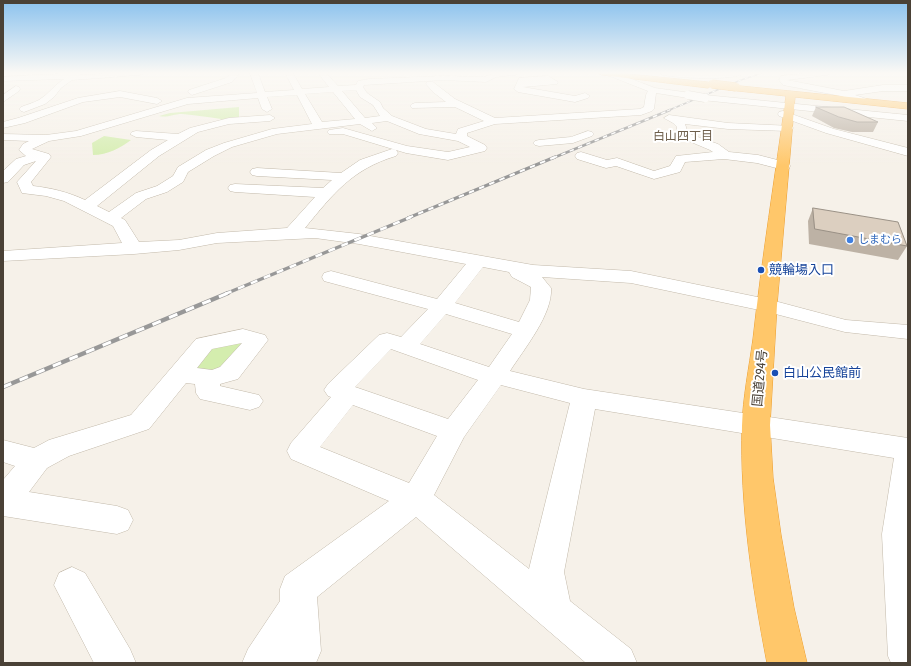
<!DOCTYPE html>
<meta charset="utf-8">
<style>
body{margin:0}
#map{position:relative;width:911px;height:666px;overflow:hidden;background:#f6f1e9;font-family:"Asap Condensed",sans-serif}
canvas{display:block}
.frame{position:absolute;inset:0;border:4px solid #4a4136;pointer-events:none}
</style>
<div id="map">
<canvas width="911" height="666"></canvas>
<div class="frame"></div>
</div>
<script>
const ctx = document.querySelector('canvas').getContext('2d');
ctx.lineJoin = 'round';
function fill(path, color) { ctx.fillStyle = color; ctx.fill(path, 'evenodd'); }
function trace(path, color, width, dash) { ctx.strokeStyle = color; ctx.lineWidth = width; ctx.lineCap = dash ? 'butt' : 'round'; ctx.setLineDash(dash || []); ctx.stroke(path); }
function write(font, color, halo, rows, align = 'center') {
  ctx.font = font + ' "Asap Condensed","Noto Sans JP",sans-serif'; ctx.lineWidth = 4; ctx.setLineDash([]); ctx.textBaseline = 'middle'; ctx.strokeStyle = halo; ctx.fillStyle = color; for (const [text, x, y, turn = 0] of rows) {
    ctx.save(); ctx.translate(x, y); ctx.rotate((+turn || 0) * Math.PI / 180); ctx.textAlign = isNaN(turn) ? turn : align; if (halo) ctx.strokeText(text, 0, 0); ctx.fillText(text, 0, 0); ctx.restore();
  }
}
const green = new Path2D(`
 M239,107V120L214,127L221,119C208,117 195,115 182,114C173,114 168,118 159,116L170,113Z
 M104,136L131,140C120,148 108,155 93,155L92,143Z
 M238,342L245,345L221,370L196,371L194,366L208,348Z`);
const minor = new Path2D(`
 M73,73H82L80,75L113,73H144L140,75L72,80L61,88L54,97L45,104L24,112L21,111L19,109L21,107C26,105 33,103 39,100C49,94 54,85 64,79L3,81V77Z
 M232,73H240L232,82L192,95L188,92L189,90L226,78Z
 M250,73H258L265,92L294,90L285,73H293L302,89L329,87L318,73H326L338,86L356,85L358,81L369,79L443,76L484,77L494,73H519L515,75L496,77L486,82L443,80L364,85L363,87L367,93L380,102L383,108L392,116L426,129L456,134L458,129L484,121L455,107L412,108L410,106L412,104L415,103L446,102L433,92L426,84L427,82H433L455,99L495,118L640,109L644,107L646,95L648,91L607,75L606,73H616L655,88L691,93L692,95L688,98L656,93L654,109L652,111L641,115L495,124L467,133V136L485,145L487,148L485,151L448,160L406,153L343,134H329L327,132L329,130L343,128L407,146L448,152L470,147L458,141L419,134L387,121L372,123L377,128L372,131L360,124L277,134L232,147L214,156L188,172L183,182L167,192L146,199L121,218L125,220L139,242L179,240L217,233L287,228L315,197L235,192L230,191L228,188L230,185L235,184L323,188L332,180L257,176L252,175L250,172L252,169L257,168L341,173L360,160L392,149L396,150L398,153L396,156C352,169 333,194 305,228L359,234L533,265L631,271L767,299L846,320L908,325V339L845,332L764,311L631,283L542,277L551,288C553,314 524,349 510,371L584,389L908,438V663H891L888,656L882,534L894,458L595,409L564,572L570,601L631,649L637,663H586L416,517L317,597L321,651L316,663H242L248,649L280,601V589L285,576L389,501L291,459L287,451L291,443L331,397L328,396L324,390L328,384L379,335L387,333L401,337L428,309L324,281L322,277L324,273L331,271L437,299L466,264L359,244L315,238L217,243L179,250L134,254L3,261V251L122,243L113,226L64,201L46,196L22,193L17,182L36,161L24,165L8,182L3,183V171L16,159L26,156L19,150L23,144L29,141L3,140V134L46,135L76,131L187,98L257,93ZM356,90L360,97L373,105L380,116L365,118L342,91ZM333,92L355,119L322,122L305,94ZM297,95L312,124L272,129L224,143L206,150L178,167L173,176L157,186L136,193L109,212L97,206L159,156L198,132L229,124L270,121L275,118L270,115L229,118L190,128L178,134L136,131L132,132L130,134L136,137L168,140L151,150L85,200C68,192 51,188 33,186L31,182L51,157L49,154L32,149L49,141L81,136L188,104L258,98L262,109L267,112L272,109L267,97ZM483,267L509,272L512,277L531,287L530,300L519,322L455,303ZM446,314L512,334L489,367L420,344ZM391,349L478,380L448,419L355,387ZM501,385L570,403L529,569L434,495L464,437ZM353,405L437,436L409,483L320,447Z
 M661,73H745C736,81 676,78 662,75Z
 M808,73H831L827,75L787,80L844,91L883,85H908V91H883L855,95L867,99L869,101L864,104L841,96L783,85L779,80L781,76Z
 M548,76L558,82L557,84L523,87L575,96L585,93L590,96L588,98L575,102L518,92L514,89L519,78Z
 M16,86L19,87L20,89L19,91L3,102V95Z
 M120,91L157,98L162,101L157,104L120,97L98,100L83,102L25,123L3,128V122L18,118L78,98Z
 M705,95L908,115V121L702,100L700,98L702,96Z
 M783,111L834,129L908,148V156L826,133L779,116L778,114L779,112Z
 M669,115L728,123L792,126L793,128L792,130L788,131L728,129L685,124L687,130L692,135L718,144L729,152L758,155L789,163L790,166L789,169L784,170L757,163L724,159L685,162L680,172L654,179L616,166L606,168L577,159L575,156L577,153L581,152L607,160L617,158L654,171L670,166L676,156L713,152L710,150L684,139L677,131V127L673,123L664,118Z
 M588,131L592,132L594,134L592,136L573,143L539,146L535,145L533,143L535,141L539,140L571,137Z
 M243,329L265,335L268,340L238,379L220,384V386L259,395L263,401L259,407L250,410L200,399L196,393L195,384L186,383L149,429L69,456L47,468L29,492L117,506L128,510L133,520L128,530L117,534L3,516V480L15,466L3,462V440L34,448L49,440L131,415L196,339ZM242,343L220,367L212,370L197,368L212,349Z
 M72,567L85,573L130,649L136,663H94L54,585L59,573Z`);
const highway = new Path2D(`
 M598,73H619L708,82L712,85L708,88L602,75Z
 M731,85L908,103V109L795,97L777,305L770,425L773,478L781,535L794,608L807,663H767C752,585 740,505 742,426C743,397 749,368 753,339C762,258 775,177 786,96L728,90L727,88Z`);
const railFar4 = new Path2D(`
 M667,111L741,80L762,73`);
const railFar3 = new Path2D(`
 M553,158L670,110`);
const railFar2 = new Path2D(`
 M408,218L555,157`);
const railFar1 = new Path2D(`
 M225,294L411,217`);
const rail = new Path2D(`
 M3,387L228,293`);
const minorBridge = new Path2D(`
 M688,95L705,98`);
const highwayBridge = new Path2D(`
 M712,84L736,87`);
const wall = new Path2D(`
 M816,107L878,122L873,132H852L834,128L812,116Z
 M813,208L907,246L898,260L809,244L808,221Z`);
const building = new Path2D(`
 M816,107H844L878,122H857L839,117Z
 M813,208L898,222L907,246L815,229Z`);
const markers = [
 [850,240,4,"#3f7fe0"],
 [761,270,4,"#1a4fb4"],
 [775,373,4,"#1a4fb4"]
];
const farShopnames = [
 ["しまむら",858,240]
];
const farNeighbourhoodnames = [
 ["白山四丁目",683,136]
];
const transitNames = [
 ["競輪場入口",769,270],
 ["白山公民館前",783,373]
];
const streetNames = [
 ["国道294号",760,378,-85]
];
fill(green, '#d4edae');
trace(minor, '#c2b9aa', 1);
trace(highway, '#ec9d2c', 1);
fill(minor, '#fff');
fill(highway, '#ffc76a');
trace(railFar4, '#989898', 1.5);
trace(railFar3, '#989898', 2.5);
trace(railFar2, '#989898', 3);
trace(railFar1, '#989898', 3.5);
trace(rail, '#989898', 4.5);
trace(railFar4, '#fff', 1, [3.5]);
trace(railFar3, '#fff', 1.5, [4.5]);
trace(railFar2, '#fff', 2, [5.5]);
trace(railFar1, '#fff', 2.5, [7]);
trace(rail, '#fff', 3, [9]);
trace(minorBridge, '#c2b9aa', 9, []);
trace(highwayBridge, '#ec9d2c', 9, []);
trace(minorBridge, '#fff', 8);
trace(highwayBridge, '#ffc76a', 8);
fill(wall, '#bdb2a5');
fill(building, '#dccfc0');
trace(building, '#9a9186', 1);
const sky = ctx.createLinearGradient(0, 0, 0, 166);
sky.addColorStop(0, '#8bc2ee');
sky.addColorStop(0.44, '#fbf9f5');
sky.addColorStop(1, '#fbf9f500');
ctx.fillStyle = sky;
ctx.fillRect(0, 0, 911, 166);
for (const [x, y, r, color] of markers) { const dot = new Path2D(); dot.arc(x, y, r, 0, 2 * Math.PI); ctx.fillStyle = color; ctx.fill(dot); trace(dot, '#fff', 1.5); }
write('11px', '#366cbe', '#fff', farShopnames, 'left');
write('12px', '#6e5f4c', '#fff', farNeighbourhoodnames);
write('13px', '#164399', '#fff', transitNames, 'left');
write('13px', '#4a4136', '#fff', streetNames);
</script>
